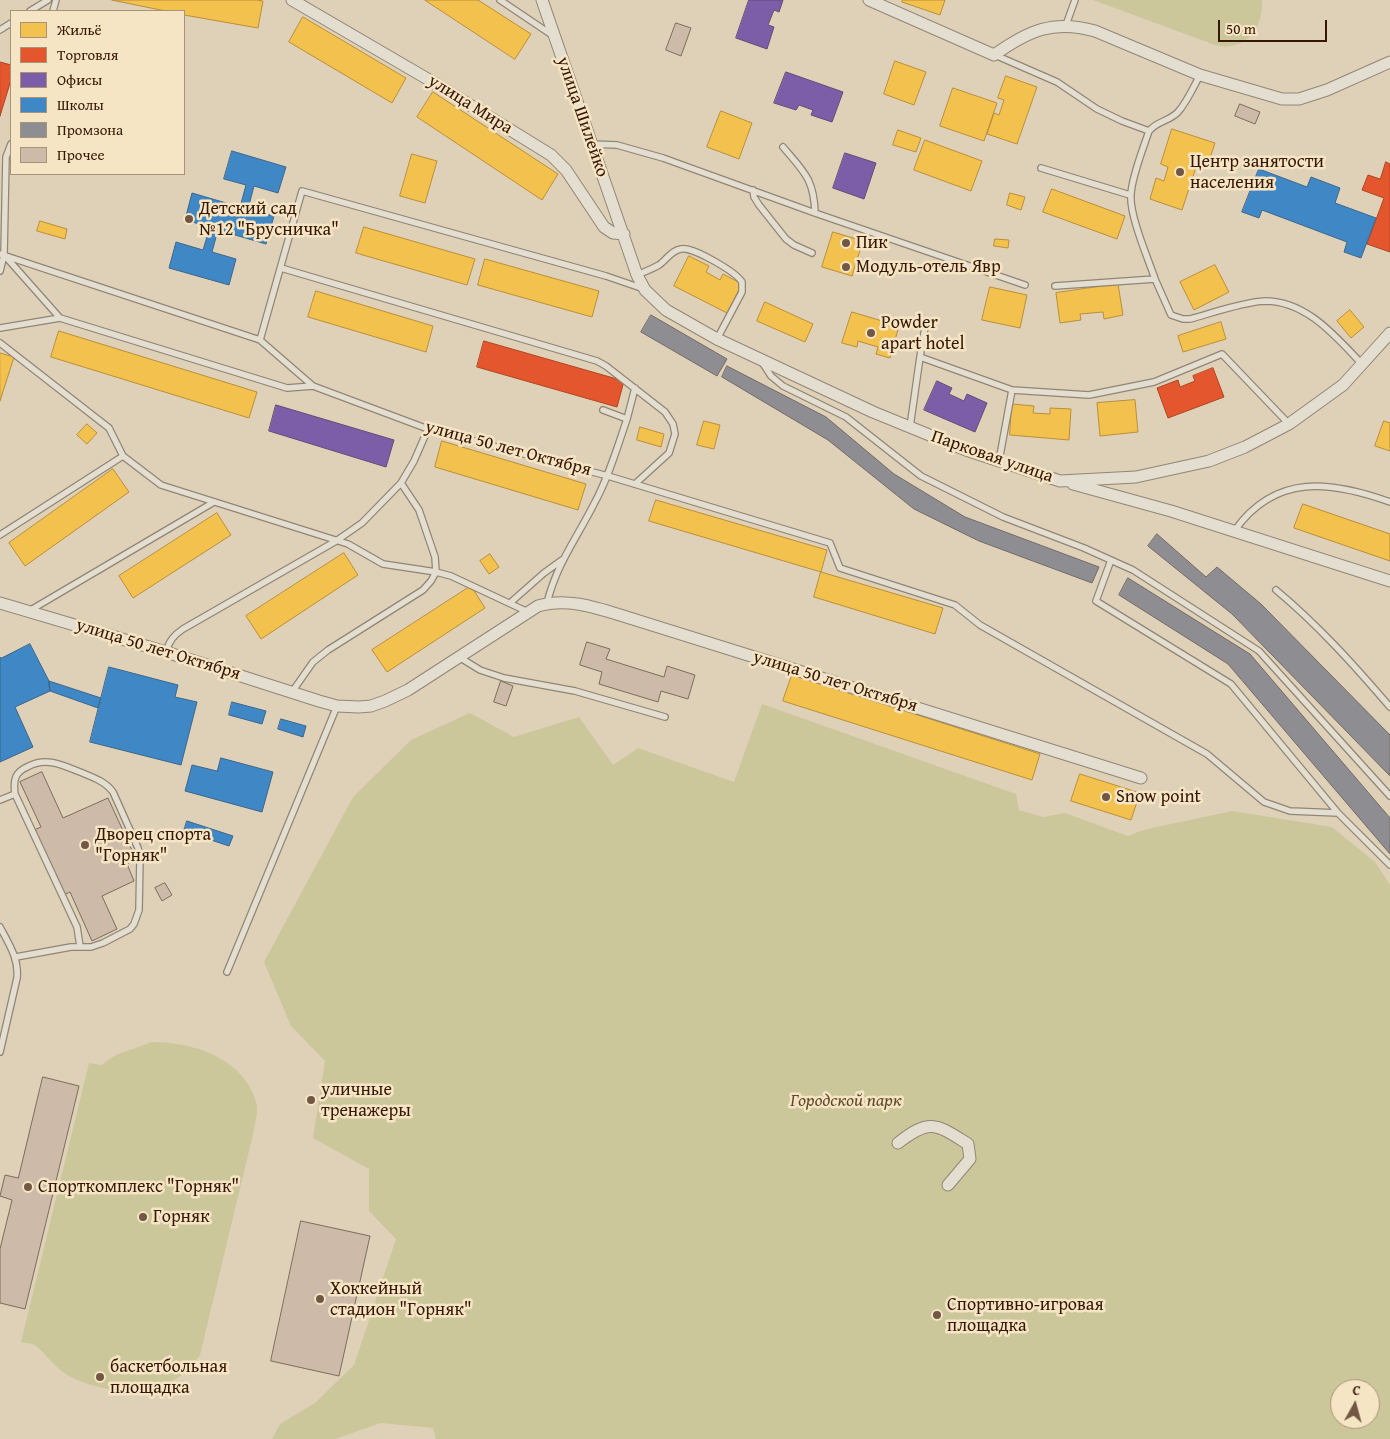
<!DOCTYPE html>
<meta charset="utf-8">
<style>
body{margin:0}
#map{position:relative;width:1390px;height:1439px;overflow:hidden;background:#dfd1b7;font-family:"Gentium Book Plus",serif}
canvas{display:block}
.legend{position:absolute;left:10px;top:10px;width:175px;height:165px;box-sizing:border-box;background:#f5e5c5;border:1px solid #a99377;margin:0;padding:6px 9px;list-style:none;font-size:15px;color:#371703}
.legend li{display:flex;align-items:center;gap:10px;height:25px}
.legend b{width:25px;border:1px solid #a99377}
.north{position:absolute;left:1330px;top:1379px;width:50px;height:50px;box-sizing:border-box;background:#f5e5c5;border:1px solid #a99377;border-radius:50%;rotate:7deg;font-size:14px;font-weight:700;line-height:20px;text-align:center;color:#371703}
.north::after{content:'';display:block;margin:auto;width:18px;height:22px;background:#725842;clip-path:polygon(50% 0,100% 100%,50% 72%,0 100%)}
.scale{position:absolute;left:1218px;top:20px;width:109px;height:22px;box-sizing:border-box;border:2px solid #371703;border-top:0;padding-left:6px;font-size:15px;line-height:18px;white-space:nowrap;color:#371703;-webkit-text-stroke:4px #f5e5c5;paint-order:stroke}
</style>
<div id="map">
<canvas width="1390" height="1439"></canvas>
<ul class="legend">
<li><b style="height:14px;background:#f2c14e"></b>Жильё</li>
<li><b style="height:14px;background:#e4572e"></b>Торговля</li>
<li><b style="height:14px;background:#7b5ea7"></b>Офисы</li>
<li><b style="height:14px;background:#3f88c5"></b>Школы</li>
<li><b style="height:14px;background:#8d8d92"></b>Промзона</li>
<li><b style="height:14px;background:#cdbaa9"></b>Прочее</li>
</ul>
<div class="north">С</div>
<div class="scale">50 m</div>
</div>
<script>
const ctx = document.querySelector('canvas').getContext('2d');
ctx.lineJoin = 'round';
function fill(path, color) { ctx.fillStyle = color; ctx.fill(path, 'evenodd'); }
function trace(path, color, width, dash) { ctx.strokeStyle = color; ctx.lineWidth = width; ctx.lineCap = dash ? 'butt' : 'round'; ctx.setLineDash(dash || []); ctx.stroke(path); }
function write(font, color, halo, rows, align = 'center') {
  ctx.font = font + ' "Gentium Book Plus",serif'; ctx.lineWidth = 5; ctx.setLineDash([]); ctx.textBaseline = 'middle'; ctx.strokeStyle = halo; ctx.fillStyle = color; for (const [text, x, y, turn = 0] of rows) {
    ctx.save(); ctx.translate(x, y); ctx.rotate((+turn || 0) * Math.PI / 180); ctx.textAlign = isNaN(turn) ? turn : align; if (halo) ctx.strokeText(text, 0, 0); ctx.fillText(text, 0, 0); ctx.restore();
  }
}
const green = new Path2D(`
 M1093,0H1262C1263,21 1254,42 1231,46C1226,47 1220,46 1215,45Z
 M762,704L1016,794L1019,810L1043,817L1065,813L1128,836L1143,830L1232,811L1332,827L1375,862L1390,885V1439H436L433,1428L381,1423L335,1439H272L280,1424L315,1403L354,1365L396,1239L369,1211V1169L313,1138L325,1061L291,1026L264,962L353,797L411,740L470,713L514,737L579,717L613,765L638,748L734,782ZM1340,1389H1370V1419H1340Z
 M152,1042C194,1042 247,1059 257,1106C258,1113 255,1123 254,1130L200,1355C176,1391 134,1398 95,1386C84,1383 73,1379 63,1372C53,1365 46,1354 36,1346C32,1343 26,1343 21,1342L89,1063L101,1065L116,1055Z`);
const homes = new Path2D(`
 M112,0H257L263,1L258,28L184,15V11H166Z
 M425,0H478L531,34L515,59Z
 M903,0H945L940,15L902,2Z
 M303,17L406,78L392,103L289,42Z
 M895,61L926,72L914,105L884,94Z
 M1006,76L1037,87L1017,144L987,134L994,113L999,115L1004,100L998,98Z
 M953,88L997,103L984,141L940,126Z
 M433,92L558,174L542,200L417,117Z
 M721,111L752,123L739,159L707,147Z
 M1172,129L1215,143L1209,161L1199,158L1182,210L1150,199L1156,178L1164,181L1168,167L1161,164Z
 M898,130L921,138L916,152L893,145Z
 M925,140L982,161L971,191L914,170Z
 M412,154L437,161L425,203L400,196Z
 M1052,189L1125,216L1117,239L1043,212Z
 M1010,193L1025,197L1021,210L1007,205Z
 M40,221L67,229L65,239L37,231Z
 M364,227L475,259L467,285L356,253Z
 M833,232L863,241L852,276L822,267Z
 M995,239L1009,240L1008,248L994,246Z
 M689,256L709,266L706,272L720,280L723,274L742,284L727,313L674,286Z
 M485,259L599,291L592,317L478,285Z
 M1215,265L1229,292L1194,310L1180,282Z
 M1118,284L1123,315L1104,319L1103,312L1080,314L1081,320L1060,323L1056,293Z
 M990,287L1027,295L1020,328L982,320Z
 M316,291L433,326L426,352L308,317Z
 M765,302L813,324L805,342L757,321Z
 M1350,310L1364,327L1351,338L1337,321Z
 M852,312L899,326L890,358L876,354L878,347L858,341L857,347L842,343Z
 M1221,322L1226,339L1183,352L1178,336Z
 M59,331L257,392L249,418L51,357Z
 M0,353L14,357L0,401Z
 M1135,400L1138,432L1100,436L1097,403Z
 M1012,404L1034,406L1033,413L1050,414V408L1071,409L1069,440L1010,435Z
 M704,421L720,425L714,449L697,445Z
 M1384,421L1390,423V451L1375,446Z
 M87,424L97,433L87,444L77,435Z
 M640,427L664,434L661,447L637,440Z
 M442,441L586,484L578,510L435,467Z
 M113,469L129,492L25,566L9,543Z
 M656,500L827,550L821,572L649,521Z
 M1303,504L1390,534V561L1294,528Z
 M217,513L231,535L133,598L119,576Z
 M344,553L358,575L261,639L246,616Z
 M490,554L499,567L489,574L480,561Z
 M821,572L943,608L935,634L814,597Z
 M471,586L485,608L387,672L372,650Z
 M792,675L1040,754L1032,780L783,701Z
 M1080,774L1140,793L1131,820L1071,801Z`);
const shops = new Path2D(`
 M0,62L11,65V80L0,116Z
 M1386,162L1390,164V252L1367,244L1384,198L1362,190L1368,175L1380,179Z
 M484,341L624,381L617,407L477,367Z
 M1213,368L1224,397L1168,418L1157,388L1178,380L1180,387L1195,381L1193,376Z`);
const offices = new Path2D(`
 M749,0H783L779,12L774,10L768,25L774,27L767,49L736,38Z
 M786,72L843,92L832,122L811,115L813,110L799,105L796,110L774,103Z
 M845,153L876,163L864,199L833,188Z
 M937,381L952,388L949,394L964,401L967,394L987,403L975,432L924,410Z
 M276,405L394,440L386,467L269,431Z`);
const schools = new Path2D(`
 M232,151L286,167L278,193L254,186L248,209L274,216L266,244L218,230L212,252L236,259L229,285L169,268L176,242L203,250L210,227L185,220L192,193L240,207L246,185L224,179Z
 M1259,169L1307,187L1311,177L1340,188L1335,203L1376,218L1361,258L1344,252L1347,242L1262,210L1259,218L1242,212Z
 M30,644L49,681L50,691L15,707L33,747L0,762V657L1,658Z
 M109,667L178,685L175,697L197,702L181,765L90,742Z
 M49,681L101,698L98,708L50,691Z
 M232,702L266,711L262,724L229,715Z
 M281,719L306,726L303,737L278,729Z
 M221,758L273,772L262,812L185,791L192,765L217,771Z
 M187,821L233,836L229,846L184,831Z`);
const industry = new Path2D(`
 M651,315L727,359L717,376L641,332Z
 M727,366L826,417L894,474L965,517L1099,567L1092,583L979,541L914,509L828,440L722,377Z
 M1157,534L1206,577L1217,567L1261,604L1390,735V776L1232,614L1148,546Z
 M1128,578L1250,654L1390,818V854L1228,664L1119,595Z`);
const building = new Path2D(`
 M676,23L691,28L681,56L666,50Z
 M1240,104L1260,112L1255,124L1235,116Z
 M587,642L610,649L606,659L664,677L667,666L695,675L688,699L661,691L658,702L599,684L602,672L580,665Z
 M501,681L513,686L506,706L494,702Z
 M42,772L63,818L108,798L136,859L127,864L134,881L102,896L117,929L92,941L70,892L64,895L34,830L41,827L20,782Z
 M165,883L172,895L162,901L155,888Z
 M43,1077L79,1086L25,1309L0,1303V1249L12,1200L0,1196L5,1175L18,1178Z
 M301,1221L370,1236L339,1376L271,1361Z`);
const lane = new Path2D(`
 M500,0L552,35
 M30,11L48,0
 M53,11L56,0
 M1066,25L1075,0
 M0,30L11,23
 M995,55L1057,82L1097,109L1122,121L1149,131
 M591,144L617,145L663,158L815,213L1025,285
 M783,147C804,172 814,179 815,213
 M1041,168L1130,195
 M753,190L754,197L759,205L786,239L794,245L812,253
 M0,254L260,340L313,386L428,429L608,476L830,543L840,568L955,605L980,625L1207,754L1264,802L1290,811L1338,813L1390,865
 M6,257L60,318
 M281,268L597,361L606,366L665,412L673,424L675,434L669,453L635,484
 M0,271L4,255L6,157L11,144
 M637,275C644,272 652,269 659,265C666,260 672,250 681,249C692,246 736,272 742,282V292L717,339
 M1155,279C1148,258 1129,215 1131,194C1132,176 1143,149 1149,131C1157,121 1170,121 1178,112C1187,102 1194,86 1200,75
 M1055,286L1155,279L1171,315L1183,319H1190C1212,313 1243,302 1265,301C1307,301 1336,337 1362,364
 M0,328L60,318L287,388L313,386
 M260,340L302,191L606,276L644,289
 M0,343L109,428L123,456L161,485L348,544L383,564L436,572L451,576L528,612
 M920,357L925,327
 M762,362L771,376L783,386L846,417L921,476L1003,517L1084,548L1133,570L1259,651L1390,796
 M603,410L627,419L635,388
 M910,427L920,357L1012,390L1089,395L1154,382L1222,354L1289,424
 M999,461L1012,390
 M1235,530C1276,473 1331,481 1390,502
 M0,535L123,456
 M1111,560L1096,601L1231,684L1338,813
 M1276,590C1318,625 1354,665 1390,707
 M510,603L544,573L562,560
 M547,603C557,563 577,538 595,502C609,476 617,448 627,419
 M29,611L214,502
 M166,652C169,641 174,635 183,629L336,541L362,523L401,483L414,461L428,429
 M459,657L480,670L504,678L575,691L665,717
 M292,692L313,662L328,650L423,590L431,581L436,572L435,557L419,510L401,483
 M0,800L15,794
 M0,927C9,944 19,959 17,978L0,1052
 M16,957L71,947H91L103,943L130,929L134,924L139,910L140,858L138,848L113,792C105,781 92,777 80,772C62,765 47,757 29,766C15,772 13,779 15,794L77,927L80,946
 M227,972L337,706`);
const street = new Path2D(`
 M292,0L431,81L551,155L566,170L604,227L613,233L624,234
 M542,0L637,275L645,290L666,310L717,339L873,412L966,450L1060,481L1136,477L1209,461L1245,447L1289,424L1343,385L1390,333
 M869,0L994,55C1028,31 1053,19 1095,31L1200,75L1282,99H1299L1327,90L1390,62
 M1073,484L1171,511L1390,581
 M0,603L166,652L319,701L337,706L359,707L371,706L385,701L408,690L538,606C571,596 605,611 636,620L1141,778
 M898,1143C930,1118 936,1124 968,1144L970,1159L948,1185`);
const markers = [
 [1180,172,5,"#725842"],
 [189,219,5,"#725842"],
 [846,243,5,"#725842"],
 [846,267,5,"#725842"],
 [871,333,5,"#725842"],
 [1106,797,5,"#725842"],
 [85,845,5,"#725842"],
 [311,1100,5,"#725842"],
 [28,1187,5,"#725842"],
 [143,1217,5,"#725842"],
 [320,1299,5,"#725842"],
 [937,1315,5,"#725842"],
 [100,1377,5,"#725842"]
];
const streetNames = [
 ["улица Мира",470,105,32],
 ["улица Шилейко",582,117,71],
 ["улица 50 лет Октября",508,449,15],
 ["Парковая улица",992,457,19],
 ["улица 50 лет Октября",158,650,17],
 ["улица 50 лет Октября",835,682,17]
];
const poiNames = [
 ["Центр занятости",1190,162],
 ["населения",1190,183],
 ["Детский сад",199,209],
 ["№12 \"Брусничка\"",199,230],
 ["Пик",856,243],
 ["Модуль-отель Явр",856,267],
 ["Powder",881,323],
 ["apart hotel",881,344],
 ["Snow point",1116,797],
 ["Дворец спорта",95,835],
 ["\"Горняк\"",95,856],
 ["уличные",321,1090],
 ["тренажеры",321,1111],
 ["Спорткомплекс \"Горняк\"",38,1187],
 ["Горняк",153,1217],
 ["Хоккейный",330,1289],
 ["стадион \"Горняк\"",330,1310],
 ["Спортивно-игровая",947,1305],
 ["площадка",947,1326],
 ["баскетбольная",110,1367],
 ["площадка",110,1388]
];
const parkNames = [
 ["Городской парк",846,1101]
];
fill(green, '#ccc69b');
fill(homes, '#f2c14e');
trace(homes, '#ba8e38', 1);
fill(shops, '#e4572e');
trace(shops, '#b04421', 1);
fill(offices, '#7b5ea7');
trace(offices, '#674976', 1);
fill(schools, '#3f88c5');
trace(schools, '#3d668b', 1);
fill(industry, '#8d8d92');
trace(industry, '#736a67', 1);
fill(building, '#cdbaa9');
trace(building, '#796d5d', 1);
trace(lane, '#918675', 8);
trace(street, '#918675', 13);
trace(lane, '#e4ded0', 5.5);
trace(street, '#e4ded0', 11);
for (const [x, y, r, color] of markers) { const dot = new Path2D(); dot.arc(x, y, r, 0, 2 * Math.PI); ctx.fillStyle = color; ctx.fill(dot); trace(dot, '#f5e5c5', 2); }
write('18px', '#371703', '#f5e5c5', streetNames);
write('18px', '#371703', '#f5e5c5', poiNames, 'left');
write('italic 18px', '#5f492a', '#f5e5c5', parkNames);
</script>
